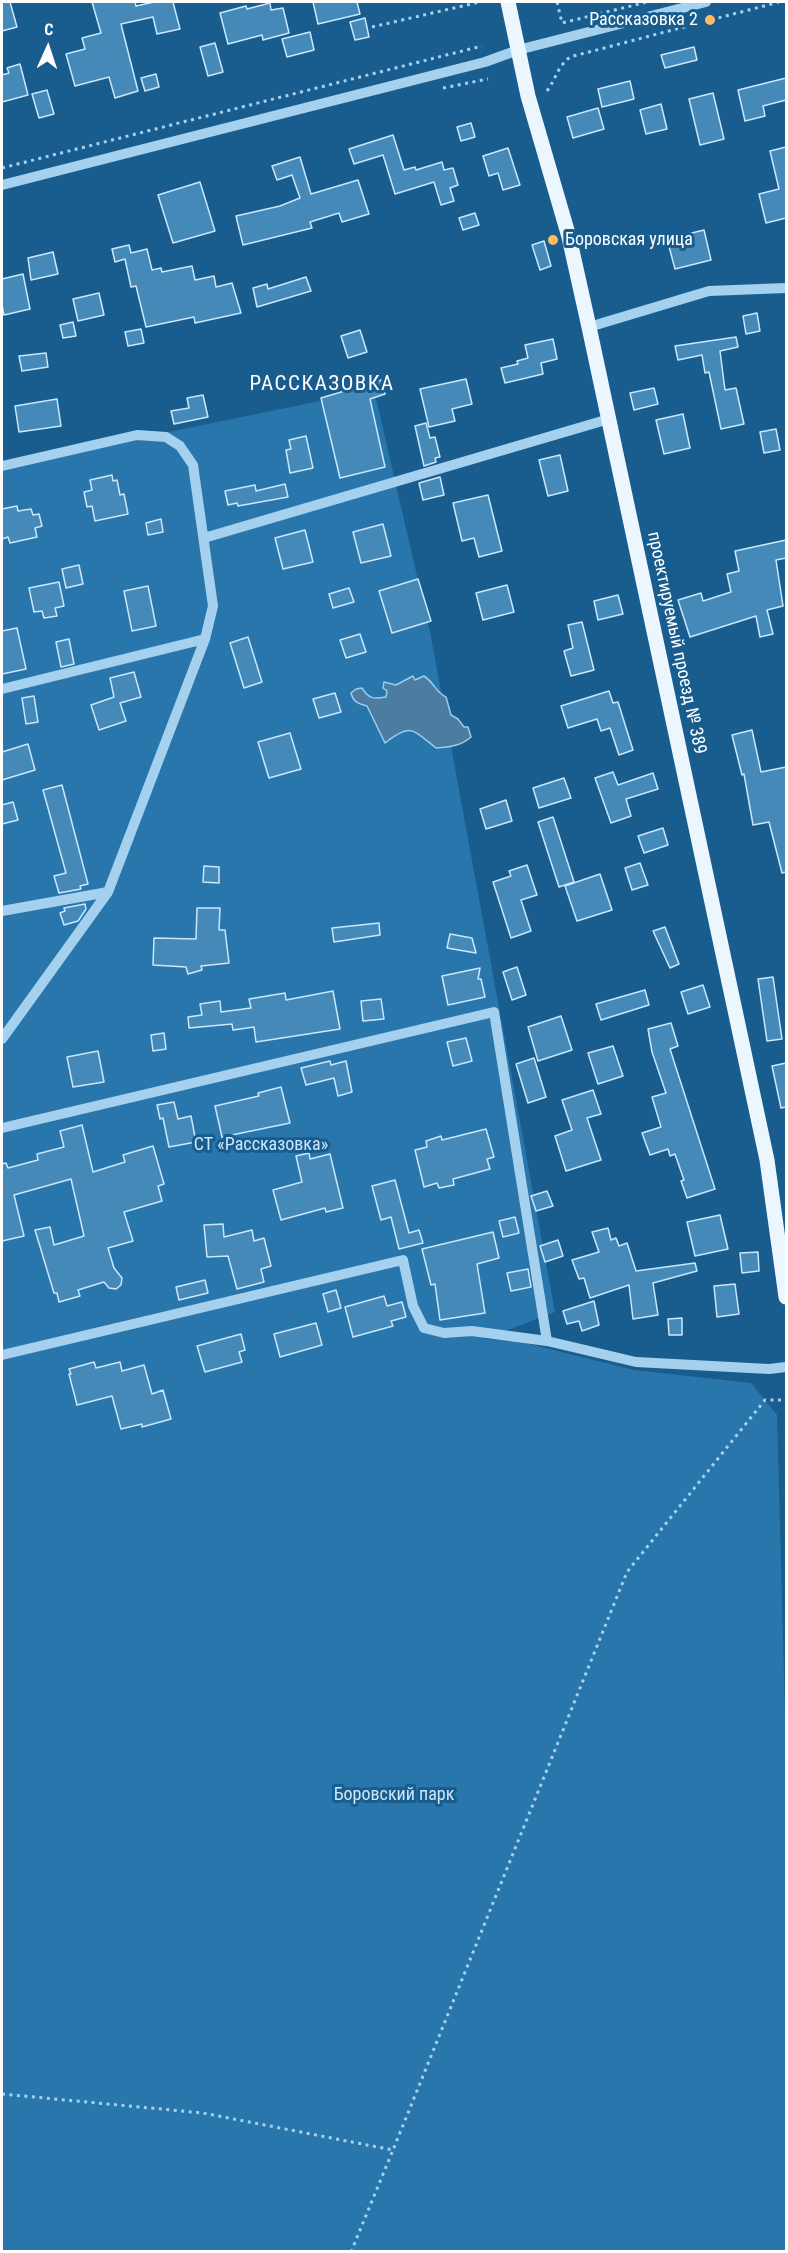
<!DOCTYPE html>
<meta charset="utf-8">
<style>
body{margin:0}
#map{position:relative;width:788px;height:2253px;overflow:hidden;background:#185d8e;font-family:"Roboto Condensed",sans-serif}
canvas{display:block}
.frame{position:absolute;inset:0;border:3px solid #fff;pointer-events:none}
.north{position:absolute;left:18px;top:18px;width:60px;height:60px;-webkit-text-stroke:4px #185d8e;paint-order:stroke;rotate:3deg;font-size:16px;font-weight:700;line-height:24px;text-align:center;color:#fff}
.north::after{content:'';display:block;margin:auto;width:21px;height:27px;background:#fff;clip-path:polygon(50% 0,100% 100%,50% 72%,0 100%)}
</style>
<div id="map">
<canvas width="788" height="2253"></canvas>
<div class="frame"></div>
<div class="north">С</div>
</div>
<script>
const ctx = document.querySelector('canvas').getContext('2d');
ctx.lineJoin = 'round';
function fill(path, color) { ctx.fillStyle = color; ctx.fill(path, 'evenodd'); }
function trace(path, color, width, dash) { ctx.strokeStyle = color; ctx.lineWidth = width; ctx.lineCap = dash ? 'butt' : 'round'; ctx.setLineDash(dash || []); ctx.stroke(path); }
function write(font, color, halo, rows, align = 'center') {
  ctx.font = font + ' "Roboto Condensed",sans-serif'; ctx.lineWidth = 6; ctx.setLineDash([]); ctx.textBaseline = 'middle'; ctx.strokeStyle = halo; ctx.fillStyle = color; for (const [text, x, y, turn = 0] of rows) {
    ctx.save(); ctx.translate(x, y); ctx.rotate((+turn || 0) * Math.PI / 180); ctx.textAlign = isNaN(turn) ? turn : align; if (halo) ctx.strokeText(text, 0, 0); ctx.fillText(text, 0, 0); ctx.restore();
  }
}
const green = new Path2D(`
 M374,390L430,632L555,1312L484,1339L517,1341L634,1370L751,1383L777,1415L786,1748V2251L2,2252V466Z`);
const water = new Path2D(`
 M413,676L415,680L424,676C435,683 434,691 446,697L451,715L458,719L464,727H468L471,737C461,746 449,747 436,748C412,729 411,723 385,743L367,706C359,704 353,702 351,693L356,689L362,688C369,699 373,699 386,697L387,691L383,688L384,682L396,685Z`);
const building = new Path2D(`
 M2,2H10L17,27L2,31Z
 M92,2H135L136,6L154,2H173L180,29L157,34L153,17L121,24L138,91L115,98L109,77L75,86L66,54L85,49L82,38L101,33Z
 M313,2H357L360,14L318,24Z
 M270,3L271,10L283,8L289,33L263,40L262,35L228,44L220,13L246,6L247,9Z
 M365,18L369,37L355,40L350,22Z
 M310,32L314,50L287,57L282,39Z
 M215,43L223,72L208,76L200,47Z
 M694,47L697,60L665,68L661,55Z
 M20,64L28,95L2,102V75L9,73L7,68Z
 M156,74L159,87L145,91L141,78Z
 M786,78V100L763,106L765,116L745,121L738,90Z
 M630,81L634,99L602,107L598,89Z
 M47,90L54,114L39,118L32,94Z
 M713,93L724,139L700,145L689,99Z
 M661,104L667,129L646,134L640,110Z
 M598,108L604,129L573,138L567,117Z
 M471,123L475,137L461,141L457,127Z
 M393,135L404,170L415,167L416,170L442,162L444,170L453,168L458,185L450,188L454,201L441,205L434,182L395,194L383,155L354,164L349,149Z
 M786,147V218L766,223L759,194L779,189L770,151Z
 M508,148L520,185L503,190L498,173L489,176L483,156Z
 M300,157L311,194L358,180L369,214L342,222L339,213L310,222L312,228L243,245L236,216L280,206L300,198L292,175L277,180L272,166Z
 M200,182L215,231L173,243L158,195Z
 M475,213L479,225L463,230L459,218Z
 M704,230L711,260L675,269L667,239Z
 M544,241L551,266L540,270L532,245Z
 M129,245L131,253L147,249L152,270L161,268L162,272L192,266L195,280L214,276L216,287L232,283L241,313L195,323L194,317L146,327L136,286L131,287L125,259L115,262L112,249Z
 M53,252L58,274L31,280L28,258Z
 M23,274L30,309L4,315L2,305V279Z
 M306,277L311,291L257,307L253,288L267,284L268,289Z
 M99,293L104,315L78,321L73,299Z
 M757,313L760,331L746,334L743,316Z
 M73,322L76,336L63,338L60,325Z
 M141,329L144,343L128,346L125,332Z
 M360,330L367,352L348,358L341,336Z
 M736,337L738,347L720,351L725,390L736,388L744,424L721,429L709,372L705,373L702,355L678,360L675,346Z
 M553,339L557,359L541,363L543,374L505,383L501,368L518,364L517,361L528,358L525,345Z
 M46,353L48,367L22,371L19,356Z
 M466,379L472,404L452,409L455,421L429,427L420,389Z
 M381,380L385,394L370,399L385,467L340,478L321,398Z
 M654,388L658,404L634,410L630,393Z
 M203,395L208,417L174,424L171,411L189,408L187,398Z
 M57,399L61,426L19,432L15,406Z
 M683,414L690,448L664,454L656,420Z
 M426,423L430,438L435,437L440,457L435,458L436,462L424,466L415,426Z
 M776,429L780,450L764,453L760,432Z
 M306,436L313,468L290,473L286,450L291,449L289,440Z
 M560,455L568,491L548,496L539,460Z
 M112,475L113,481L117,480L120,495L124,494L128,514L95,521L92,506L87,507L84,492L92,490L90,480Z
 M440,477L444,495L423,500L419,483Z
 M285,484L288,497L238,506L237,503L228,505L225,491L255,485L256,491Z
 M488,495L502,551L479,557L474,538L462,541L453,503Z
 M17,506L18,511L31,509L33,515L39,514L42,526L35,528L37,537L10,543L8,537L2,539V509Z
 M161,519L163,532L148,535L146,523Z
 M383,524L391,556L361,563L353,532Z
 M305,530L313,562L283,569L275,538Z
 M786,540V558L776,560L783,606L767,610L773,634L760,637L756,616L690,637L678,600L701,593L703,601L731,592L727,574L739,571L735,551Z
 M79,565L83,584L66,588L62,569Z
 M418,579L431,621L392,633L379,591Z
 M59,582L64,606L55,608L57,616L44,618L42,611L34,612L29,588Z
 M507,585L514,612L483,620L476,593Z
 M148,586L156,626L132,631L124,591Z
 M349,588L354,602L333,608L329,594Z
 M618,595L623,614L598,620L594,601Z
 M582,622L594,670L571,676L564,651L573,648L568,625Z
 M17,628L26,669L2,674V631Z
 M360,634L366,652L346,658L340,640Z
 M248,637L262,682L244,688L230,643Z
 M69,639L74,664L61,667L56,642Z
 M134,672L141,697L120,703L126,721L99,730L91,705L114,697L110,678Z
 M609,691L613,703L618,702L633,750L619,755L610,728L601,731L597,719L568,728L561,706Z
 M335,693L341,712L319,718L313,699Z
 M34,696L38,722L26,724L22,698Z
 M752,730L761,772L786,767V872L782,873L769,822L753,825L744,774L742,775L732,735Z
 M290,733L301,769L269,778L258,742Z
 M28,744L35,770L2,780V752Z
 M613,772L618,785L653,773L658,789L626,799L631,816L611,823L595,778Z
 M564,778L571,798L539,808L533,788Z
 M62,785L88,884L80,886L81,889L59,893L54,876L66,873L43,790Z
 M506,800L512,821L486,829L480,809Z
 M13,802L18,820L2,824V805Z
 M553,817L574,882L559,887L538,822Z
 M663,828L668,845L644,853L638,836Z
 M640,863L648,885L632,890L625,868Z
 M527,865L537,895L521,900L531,931L511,938L493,882L511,876L509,871Z
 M204,866L219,867V883L203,882Z
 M600,874L612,910L577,921L565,886Z
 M85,904L86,909L78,921L64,925L60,913L65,911L64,908Z
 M197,908H220L219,930H225L229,963L201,966L202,970L188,974L186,967L153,965L154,938L196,939Z
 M379,923L380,935L334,942L332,928Z
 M665,927L679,964L670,968L653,931Z
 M450,934L472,938L476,953L447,948Z
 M517,967L526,995L512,1000L503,972Z
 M480,968L478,979H481L485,997L448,1005L442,976Z
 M773,977L782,1039L767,1041L758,979Z
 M703,985L710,1007L688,1014L681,992Z
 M645,990L649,1005L601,1020L596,1004Z
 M333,991L340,1029L256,1042L254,1027L233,1030L232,1024L189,1028L188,1017L202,1015L200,1004L220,1001L221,1012L251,1008L249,999L285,993L286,1000Z
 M381,999L384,1019L363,1021L361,1001Z
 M561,1016L572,1050L538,1061L528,1027Z
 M671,1023L678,1046L670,1049L715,1189L687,1198L681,1181L684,1180L675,1154L670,1156L668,1149L650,1155L642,1133L661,1127L652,1097L666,1093L652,1052L648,1029Z
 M164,1033L166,1049L153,1051L151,1035Z
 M466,1038L472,1061L453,1066L447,1042Z
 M613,1046L623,1076L598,1084L588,1053Z
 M98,1051L104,1082L73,1087L67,1057Z
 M534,1058L546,1097L528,1103L516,1064Z
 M330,1061L331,1065L346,1061L352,1092L338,1096L334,1078L306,1085L301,1068Z
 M786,1063V1107L781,1108L772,1066Z
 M281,1087L290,1123L222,1137L215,1106L259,1096L258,1093Z
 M593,1090L601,1114L587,1118L601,1160L566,1171L555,1136L572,1130L562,1100Z
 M174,1102L178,1119L191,1116L196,1142L169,1147L163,1118L160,1119L157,1105Z
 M82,1125L93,1172L125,1162L123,1155L153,1146L164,1184L158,1186L162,1201L124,1212L133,1241L108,1248L114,1268L122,1278L121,1285L116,1289L109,1288L104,1282L78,1290L80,1296L59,1302L57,1293H54L35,1230L50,1227L54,1245L84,1236L71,1179L14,1195L24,1236L2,1241V1164L6,1163L8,1168L38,1160L37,1154L64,1147L60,1131Z
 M486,1129L494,1157L487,1159L490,1169L453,1179L454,1185L439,1188L437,1183L424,1187L415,1150L427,1147L426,1141L441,1136L442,1140Z
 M309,1153L310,1159L330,1154L343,1208L326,1212L325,1208L281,1220L273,1190L302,1182L296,1156Z
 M395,1180L409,1233L419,1230L423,1243L399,1249L391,1217L381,1220L372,1186Z
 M547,1191L553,1206L536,1211L531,1196Z
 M720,1215L728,1249L695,1256L687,1222Z
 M515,1217L519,1233L503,1237L499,1221Z
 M223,1224L224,1237L252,1230L254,1241L264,1238L271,1266L261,1269L264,1282L237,1289L228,1256L207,1257L204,1225Z
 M608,1228L611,1240L616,1238L619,1246L627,1243L636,1271L695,1263L697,1271L653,1283L658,1315L633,1319L629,1285L590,1298L584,1278L579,1279L572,1260L599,1252L592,1232Z
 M493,1232L499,1258L477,1264L485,1313L440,1320L435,1284L431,1285L422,1249Z
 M558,1240L563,1256L545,1262L540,1246Z
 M758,1252L759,1271L742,1273L740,1253Z
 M528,1269L531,1287L511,1291L507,1273Z
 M205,1280L208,1293L179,1300L176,1287Z
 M735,1284L739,1314L717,1317L714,1286Z
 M336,1290L341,1308L328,1312L323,1294Z
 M384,1296L387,1306L402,1302L406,1317L391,1321L393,1326L353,1337L345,1307Z
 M594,1301L599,1325L582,1331L579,1321L567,1324L563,1311Z
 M682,1318V1335H669L668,1319Z
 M316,1323L322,1345L280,1357L274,1334Z
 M241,1334L245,1350L239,1352L242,1362L205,1372L197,1346Z
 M94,1362L96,1368L120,1362L122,1371L144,1365L152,1394L163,1390L171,1419L142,1427V1424L121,1429L112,1396L77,1405L69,1374H71L69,1369Z`);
const path = new Path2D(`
 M557,2L562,23L647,2
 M372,27L480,2
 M443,88L488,79
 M547,91C556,79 557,67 570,57L779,2
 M2,168L482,46
 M2,2094L203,2113L393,2150L627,1572L765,1400H786
 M351,2252L393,2150`);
const minor = new Path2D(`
 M2,185L485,62L518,50L706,2
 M589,327L709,291L786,288
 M2,466L137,435L166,437L180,446L193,465L213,606L205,639L108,892L2,1039
 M204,538L609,419
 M2,689L205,639
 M2,911L108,892
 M2,1128L494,1012L547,1341L636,1362L769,1369L786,1367
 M2,1355L403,1260L413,1306L424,1328L444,1333L472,1331L547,1341`);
const major = new Path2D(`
 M508,2L528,96L569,237L589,327L767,1160L786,1297`);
const markers = [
 [710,20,6,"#ffbb62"],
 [553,240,6,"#ffbb62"]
];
const poiNames = [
 ["Рассказовка 2",698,20],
 ["Боровская улица",565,240,"left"]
];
const streetNames = [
 ["проектируемый проезд № 389",676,643,78]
];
const parkNames = [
 ["СТ «Рассказовка»",261,1145],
 ["Боровский парк",394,1795]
];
const quarterNames = [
 ["РАССКАЗОВКА",322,385]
];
fill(green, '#2876ab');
fill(water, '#4c7ca0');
trace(water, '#97cef1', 1.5);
fill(building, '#4589b8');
trace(building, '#cbe7fb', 1.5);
trace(path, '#a5d1ef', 3, [3, 4.5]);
trace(minor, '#a5d1ef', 10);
trace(major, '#ecf6ff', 15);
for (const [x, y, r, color] of markers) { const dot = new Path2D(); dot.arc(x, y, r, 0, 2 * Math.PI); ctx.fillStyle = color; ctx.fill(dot); trace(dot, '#185d8e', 2); }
write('18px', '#fff', '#185d8e', poiNames, 'right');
write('18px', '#fff', '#185d8e', streetNames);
write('18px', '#cbe7fb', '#185d8e', parkNames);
ctx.letterSpacing = '1.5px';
write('21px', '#fff', '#185d8e', quarterNames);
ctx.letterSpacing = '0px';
</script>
